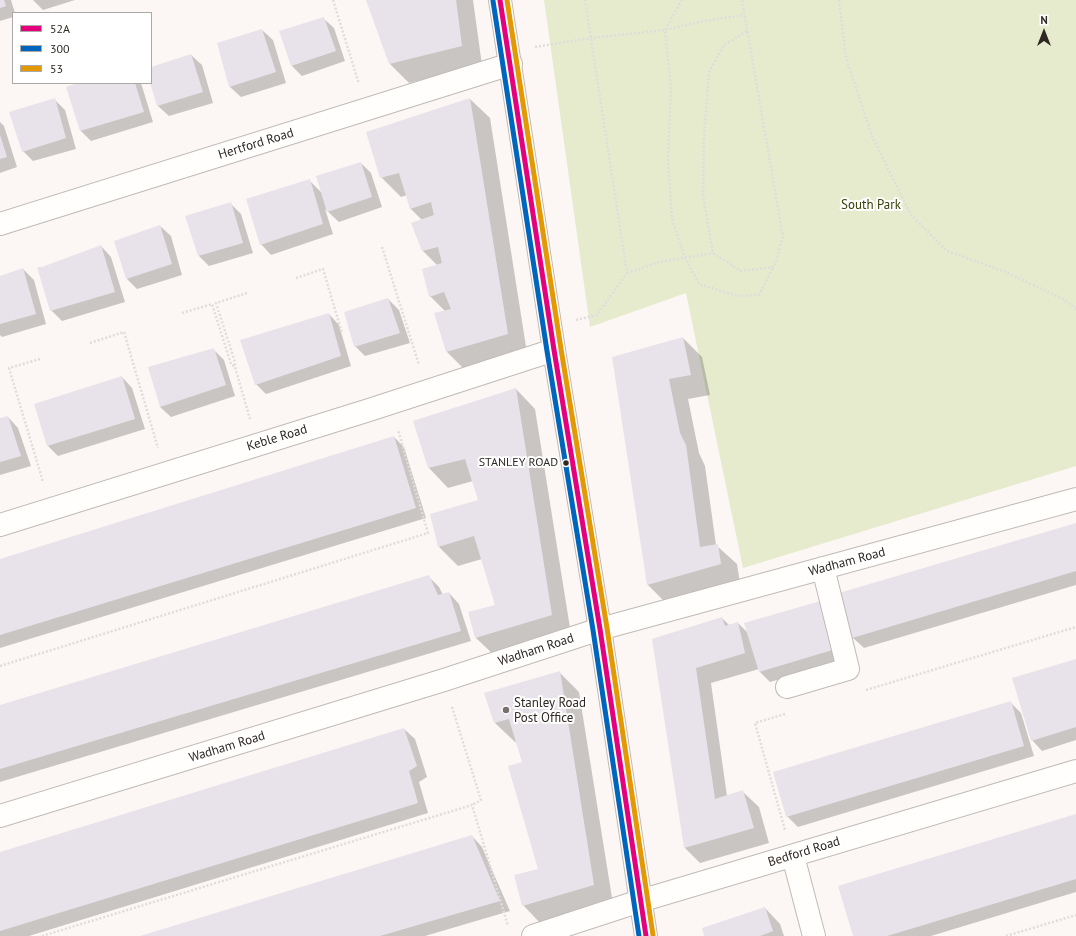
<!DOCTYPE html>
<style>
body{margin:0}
#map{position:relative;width:1076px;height:936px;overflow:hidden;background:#fcf7f4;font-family:"PT Sans",sans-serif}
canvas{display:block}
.legend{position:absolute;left:12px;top:12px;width:140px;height:72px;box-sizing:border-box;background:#fff;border:1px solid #aca9a7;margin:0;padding:5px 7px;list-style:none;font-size:12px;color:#2f2722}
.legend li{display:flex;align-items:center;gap:8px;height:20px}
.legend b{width:20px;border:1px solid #aca9a7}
.north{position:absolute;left:1024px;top:12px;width:40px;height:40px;-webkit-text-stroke:3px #fff;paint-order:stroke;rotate:0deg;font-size:11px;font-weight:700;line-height:16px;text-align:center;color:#2f2722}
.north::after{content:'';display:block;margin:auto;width:14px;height:18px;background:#2f2722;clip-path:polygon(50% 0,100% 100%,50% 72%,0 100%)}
</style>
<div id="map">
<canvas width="1076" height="936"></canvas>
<ul class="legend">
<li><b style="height:5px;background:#e5007d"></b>52A</li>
<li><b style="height:5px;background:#0065bd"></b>300</li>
<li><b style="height:5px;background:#e39903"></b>53</li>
</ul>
<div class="north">N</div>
</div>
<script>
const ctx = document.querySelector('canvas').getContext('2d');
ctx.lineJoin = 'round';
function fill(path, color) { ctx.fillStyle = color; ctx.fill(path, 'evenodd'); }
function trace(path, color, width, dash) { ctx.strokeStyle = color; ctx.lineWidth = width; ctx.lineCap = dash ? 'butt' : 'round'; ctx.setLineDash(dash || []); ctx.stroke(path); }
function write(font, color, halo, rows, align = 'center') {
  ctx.font = font + ' "PT Sans",sans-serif'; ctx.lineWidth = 4; ctx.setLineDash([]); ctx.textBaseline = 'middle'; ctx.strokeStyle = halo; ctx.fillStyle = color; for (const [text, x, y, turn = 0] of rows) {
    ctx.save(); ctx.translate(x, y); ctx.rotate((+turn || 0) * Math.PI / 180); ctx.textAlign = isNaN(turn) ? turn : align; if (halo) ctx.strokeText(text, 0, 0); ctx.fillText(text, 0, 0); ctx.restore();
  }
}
const green = new Path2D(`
 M544,0H1076V466L743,568L686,293L590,327Z`);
const shadow = new Path2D(`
 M0,0H11L15,13H13V17L0,21Z
 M33,0H75L43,10Z
 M367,0H473L482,65L409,83L390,64Z
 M323,18L334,28L345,61L302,76L292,66Z
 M262,30L273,40L286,83L241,97L230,87L218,44Z
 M191,55L202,65L213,103L169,116L158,106L151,82Z
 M81,83H141L153,122L91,141L81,131L67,87Z
 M54,99L65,110L76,149L33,161L23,151Z
 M470,99L490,118L527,353L466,371L447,352L445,311L430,296L438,266L422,250V220L410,208L407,195L401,197L381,177L368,133Z
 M0,122L4,126L17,167L0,173Z
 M361,163L371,173L382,207L339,222L325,209L333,234L271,255L261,244L309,180L322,193Z
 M231,204L241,214L253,253L209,266L199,256L186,217Z
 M160,226L171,236L182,275L137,289L127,279Z
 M101,246L111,257L125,302L62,321L51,310Z
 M23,269L34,280L46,324L2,337L0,335V277Z
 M388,299L399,310L410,343L365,356L355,346Z
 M329,314L339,325L351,366L266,394L256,384Z
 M683,338L702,357L710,395L688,399L699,453L705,466L716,545L737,564L740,583L667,604L648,585L613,358Z
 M213,349L224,360L235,396L171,417L160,407Z
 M122,377L132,388L145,429L58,456L48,446L35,404Z
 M516,389L535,409L571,634L496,657L476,638L496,605L482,559L458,566L439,547L480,501L473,481L448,488L429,468L414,421Z
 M8,417L18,428L31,466L0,475V419Z
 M394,437L404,447L426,518L0,648V560Z
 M1076,524V585L864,648L853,638L840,594Z
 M429,577L439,587L443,595L449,593L459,604L471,641L0,782V706Z
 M824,601L848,659L770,682L760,672L759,669L711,683L727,796L743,792L759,807L769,843L700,863L685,848L653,639L722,618L730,626L738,623L749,634Z
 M1076,660V740L1042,751L1032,740Z
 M559,672L579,692L613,904L542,925L523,905L539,869L523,763L517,742H515L495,723Z
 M1010,702L1021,713L1034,756L798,827L787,816Z
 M404,729L415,739L427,777L419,782L428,813L29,936H0V853Z
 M1076,815V892L931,936H854Z
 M472,836L482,847L510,911L425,936H142Z
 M765,908L780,924L784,936H705Z`);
const building = new Path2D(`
 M0,0H4L6,6L0,8Z
 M366,0H456L462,46L389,64Z
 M324,17L336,51L291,66L279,31Z
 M262,29L276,72L229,87L217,43Z
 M191,54L203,92L157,106L150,83L151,67Z
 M78,83H135L144,112L80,131L66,87Z
 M55,98L66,138L22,152L9,112Z
 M470,98L508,334L446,352L434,313L451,309L444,292L429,297L422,269L442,263L438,247L422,251L411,223L434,215L431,202L410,209L399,173L380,178L366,132Z
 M0,135L7,157L0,159Z
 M361,162L372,197L327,212L316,176Z
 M310,179L323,224L260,245L246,199Z
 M231,202L243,243L198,256L185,216Z
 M160,225L172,264L126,279L114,241Z
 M101,245L115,292L50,311L37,267H42Z
 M23,268L36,314L0,324V276Z
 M388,298L400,333L354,347L344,312Z
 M329,313L341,356L255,385L240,340Z
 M683,337L691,375L669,379L680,433L686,445L700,547L718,544L721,564L647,585L612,357Z
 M214,348L226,385L160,407L148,367Z
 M122,376L135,419L47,446L34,404Z
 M516,388L552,615L475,638L468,612L495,605L474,536L438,547L430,514L478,500L465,459L428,468L413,421Z
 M8,416L21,456L0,462V418Z
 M394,436L416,508L0,635V559Z
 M1076,523V571L852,638L839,593Z
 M429,575L438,595L449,592L461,631L0,769V705Z
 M824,600L839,648L759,672L744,623Z
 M722,617L725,626L738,622L745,653L696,668L715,799L743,790L754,828L684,848L652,639Z
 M1076,659V727L1031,741L1012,678Z
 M560,671L594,885L522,906L514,875L538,869L508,766L522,762L509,719L494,723L484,693Z
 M1011,701L1024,746L786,817L773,772Z
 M404,728L417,766L409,771L418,803L0,931V852Z
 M1076,814V879L887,936H853L838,886Z
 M472,835L500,901L380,936H140Z
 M765,907L773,931L760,936H704L702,928Z`);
const path = new Path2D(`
 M333,0L359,84
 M682,0L665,30L671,88L668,159L672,219L685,258L699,284L737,296L759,295L773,268
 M742,0L783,237L774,267L741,271L713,253L703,196L704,137L709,72L724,45L747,31
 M839,0L846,58L872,136L911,215L947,251L1006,272L1063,299L1076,309
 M535,47L591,38L665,30L703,21L744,15
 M382,247L419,365
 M627,273L659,262L713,253
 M296,278L323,269L342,333
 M247,293L216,303L235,362V367L250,419
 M182,313L212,304L231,364L235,367
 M576,320L597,315L627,273L585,0
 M90,343L124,332L158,448
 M40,359L9,368L43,482
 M0,666L428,533L398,430
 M866,690L1076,627
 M452,707L481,800L472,805
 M785,714L755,723L785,830
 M42,936L472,805L508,926
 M1006,936L1076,915`);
const minor = new Path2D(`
 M0,224L511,64
 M0,525L366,411L554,350
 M787,687L848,669L823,568
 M0,816L444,680L600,629L1076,499
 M793,856L814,936
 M533,936L640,901L1076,771`);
const major = new Path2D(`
 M500,0L554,350L600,629L646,936`);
const bus1 = new Path2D(`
 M500,0L554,350L600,629L646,936`);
const bus2 = new Path2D(`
 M493,1L547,351L593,630L639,936`);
const bus3 = new Path2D(`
 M507,0L561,349L607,628L653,935`);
const markers = [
 [566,463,3.5,"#2f2722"],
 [506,710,4,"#77706c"]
];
const busNames = [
 ["STANLEY ROAD",558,463]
];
const streetNames = [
 ["Hertford Road",256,144,-17],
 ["Keble Road",277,438,-17],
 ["Wadham Road",847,562,-15],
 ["Wadham Road",536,650,-18],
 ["Wadham Road",227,747,-17],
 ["Bedford Road",804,852,-17]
];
const parkNames = [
 ["South Park",871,205]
];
const poiNames = [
 ["Stanley Road",514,703],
 ["Post Office",514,718]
];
fill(green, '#e6ebcd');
fill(shadow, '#0003');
fill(building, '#e8e3ea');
trace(minor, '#c1bab6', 24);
trace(major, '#c1bab6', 24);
trace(path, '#dedddb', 2.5, [2, 2]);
trace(minor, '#fffefd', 22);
trace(major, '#fffefd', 22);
trace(bus1, '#e5007d', 5);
trace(bus2, '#0065bd', 5);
trace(bus3, '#e39903', 5);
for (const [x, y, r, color] of markers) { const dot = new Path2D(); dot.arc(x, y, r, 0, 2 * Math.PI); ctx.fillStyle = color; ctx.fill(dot); trace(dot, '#fff', 1.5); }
write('12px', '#2f2722', '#fff', busNames, 'right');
write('13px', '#2f2722', '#fff', streetNames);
write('13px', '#363f03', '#fff', parkNames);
write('13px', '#2f2722', '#fff', poiNames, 'left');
</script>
